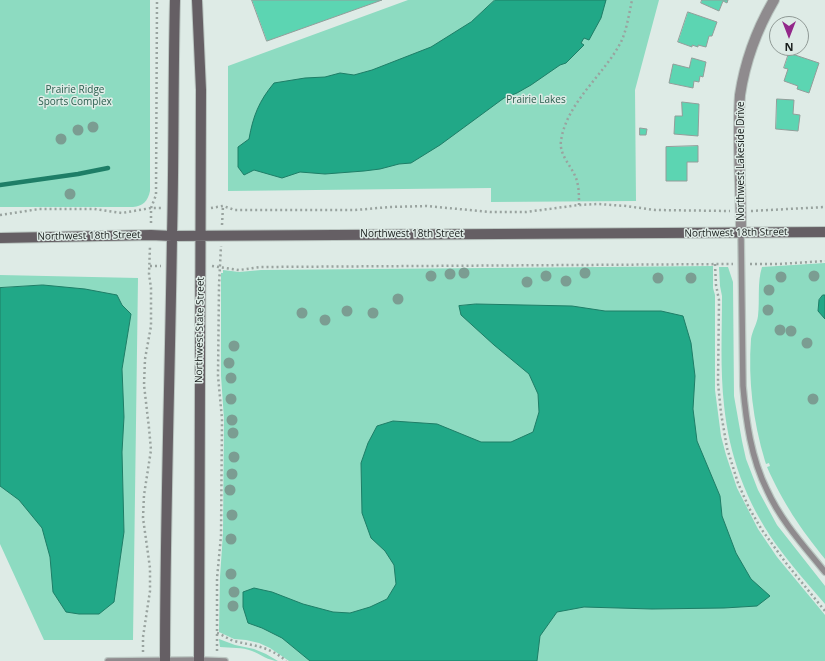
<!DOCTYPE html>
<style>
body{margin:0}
#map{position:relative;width:825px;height:661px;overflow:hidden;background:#deebe6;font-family:"Open Sans",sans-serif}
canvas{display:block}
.north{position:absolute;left:769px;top:16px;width:40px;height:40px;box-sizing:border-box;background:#deebe6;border:1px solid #8f9995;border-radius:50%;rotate:180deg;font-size:11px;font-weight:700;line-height:16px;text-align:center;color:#181d1b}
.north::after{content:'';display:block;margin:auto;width:14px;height:18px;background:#93288a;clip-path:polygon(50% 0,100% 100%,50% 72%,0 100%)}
</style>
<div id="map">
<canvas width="825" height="661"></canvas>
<div class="north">N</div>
</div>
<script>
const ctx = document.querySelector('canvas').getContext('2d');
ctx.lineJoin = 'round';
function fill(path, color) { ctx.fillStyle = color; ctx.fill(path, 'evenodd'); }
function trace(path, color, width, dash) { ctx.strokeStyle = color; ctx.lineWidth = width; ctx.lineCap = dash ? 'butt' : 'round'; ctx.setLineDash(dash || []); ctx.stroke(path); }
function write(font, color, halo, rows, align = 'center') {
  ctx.font = font + ' "Open Sans",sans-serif'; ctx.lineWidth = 3; ctx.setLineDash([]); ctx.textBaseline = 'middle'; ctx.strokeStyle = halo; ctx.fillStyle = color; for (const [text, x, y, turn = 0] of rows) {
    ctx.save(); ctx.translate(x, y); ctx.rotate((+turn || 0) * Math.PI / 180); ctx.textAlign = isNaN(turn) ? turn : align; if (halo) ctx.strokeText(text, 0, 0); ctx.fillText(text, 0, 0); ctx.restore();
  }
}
const green = new Path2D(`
 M0,0H150V191C148,201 143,206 133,207H0Z
 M408,0H659L635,90L636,201L491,202V188L228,191V66Z
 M825,263V559C800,528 783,503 767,467L770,466L769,463L766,464L765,461C753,421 748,380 751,339C752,331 757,324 758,316C760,299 757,283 762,267Z
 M713,266V288L715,295V390L721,436L726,455L737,488L758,529L777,557L825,615V661H289L270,648L259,643L246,640L234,639L219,632L220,577L223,533L224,419L221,376V273H223V270L239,272L261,270Z
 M719,267H728L733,282L734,396L742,441L746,459L758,490L777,525L825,586V604C808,584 790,564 775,543C746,502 729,455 724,405C720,369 722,332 722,296L720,286Z
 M0,275L138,278L133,640H44L0,544Z
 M219,639L235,645L254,649L266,654L278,661C269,661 260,654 252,651C242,647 231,648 220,647Z`);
const water = new Path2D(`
 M495,0H606L601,18L589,40L584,38L581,43L584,45L566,63L560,65L531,85L517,93L504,98L440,145L411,163L399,164L380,169L364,171L325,174L300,172L282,178L254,170L244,175L238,167V147L249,139C253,116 259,101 274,83L305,78L325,77L340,73L354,75L372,70L431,47L471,22Z
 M43,285L85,289L117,295L122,305L131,314L122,369L124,417L122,452L124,532L114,602L99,614H79L66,612L53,592L50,557L42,528L19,500L0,486V288Z
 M823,295H825V319L818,311L819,300Z
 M476,304L572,306L605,311H661L683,316L691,343L695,376L693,409L697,441L720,496L722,516L736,553L751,579L770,596L757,606L724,608L652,609L584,607L557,612L540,636L537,661H310L282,638L262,628L248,623L243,607V592L254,588L272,592L303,604L333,612L350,613L370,607L387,599L396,584L394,565L385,551L371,538L362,513L361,463L368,443L377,426L393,421L437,424L481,442H511L533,432L539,412L538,394L529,374L494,345L461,315L459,306Z`);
const stream = new Path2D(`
 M0,185L78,174L108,168`);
const building = new Path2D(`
 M252,0H382L267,41Z
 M702,0H728L727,3L723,1L719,11L701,3Z
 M688,12L717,22L712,36H709L706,47L698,45V47L692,45V47L678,42Z
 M789,53L819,63L809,93L797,89L798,86L784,81L788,69L784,68Z
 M692,58L706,62L703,77L700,76L699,82L694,81L693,88L669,83L673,64L689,68Z
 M777,99L794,100L793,114L800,115L798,131L776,129Z
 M682,102L699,104L698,136L674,134L675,116H682Z
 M640,128L647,129L646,135H640Z
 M698,146V162H687V181H666V147Z`);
const path = new Path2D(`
 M579,205C579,196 579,186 576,178C571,165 559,155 561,141C566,103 604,75 621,42C627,29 629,14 632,0
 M211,208L223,206L235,210H355L390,207L427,206L490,212H526L579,205L598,204L626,206L655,210L730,211
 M751,211L825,207
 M0,215L39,209H94L122,213L151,208H162
 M151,223V208L156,195L157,0
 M222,225L223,206
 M715,264L716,285L719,300L718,383L721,413L727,448L738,483L749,508L762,530L786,563L825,611
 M750,264H779L825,261
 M150,266H161
 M212,266L239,270L261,267L733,264
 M217,633C223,635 228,639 234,641C254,646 269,646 286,661
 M217,651V578L221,536L222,419L218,376L219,285L221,246
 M143,652V637L150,591V568L143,518L144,495L151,450L149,428L144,385L145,359L151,326V288L149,274L150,246`);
const lane = new Path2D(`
 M741,233L743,386C746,421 751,458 767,490C781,521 804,546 825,572
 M108,661L199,660L225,661`);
const street = new Path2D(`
 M741,233C741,199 739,166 739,132C739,120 739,107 740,95C745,62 757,29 774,0`);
const secondary = new Path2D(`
 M197,0L201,90L199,661
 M0,238L151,235L172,236L825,232
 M165,661C165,519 170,378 172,236C174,157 173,79 175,0`);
const trees = [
 [93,127],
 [78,130],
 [61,139],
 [70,194],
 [464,273],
 [585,273],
 [450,274],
 [431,276],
 [546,276],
 [814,276],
 [781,277],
 [658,278],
 [691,278],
 [566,281],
 [527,282],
 [769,290],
 [398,299],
 [768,310],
 [347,311],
 [302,313],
 [373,313],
 [325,320],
 [780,330],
 [791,331],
 [807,343],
 [234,346],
 [229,363],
 [231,378],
 [231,399],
 [813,399],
 [232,420],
 [233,433],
 [234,457],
 [232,474],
 [230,490],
 [232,515],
 [231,539],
 [231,574],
 [234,592],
 [233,606]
];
const parkNames = [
 ["Prairie Ridge",75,90],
 ["Sports Complex",75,102],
 ["Prairie Lakes",536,100]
];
const streetNames = [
 ["Northwest Lakeside Drive",741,161,-90],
 ["Northwest 18th Street",736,233,-1],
 ["Northwest 18th Street",412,234],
 ["Northwest 18th Street",89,236,-1],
 ["Northwest State Street",200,330,-89]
];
fill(green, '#8ddbc1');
fill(water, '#21a887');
trace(water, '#1e7e67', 1);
trace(stream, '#1e7e67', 4.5);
fill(building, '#5cd5b2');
trace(building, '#929e9a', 1);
trace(lane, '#bac6c1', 8);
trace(street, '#bac6c1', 12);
trace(secondary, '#bac6c1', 12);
trace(path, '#99a39f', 2.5, [2, 3]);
trace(lane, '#8f8b8e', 5.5);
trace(street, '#8f8b8e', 10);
trace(secondary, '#655f64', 10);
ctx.fillStyle = '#7b9d92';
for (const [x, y] of trees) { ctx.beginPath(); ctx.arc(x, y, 5.5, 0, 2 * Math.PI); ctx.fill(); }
write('10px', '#2a5d4d', '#deebe6', parkNames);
write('10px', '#181d1b', '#deebe6', streetNames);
</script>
